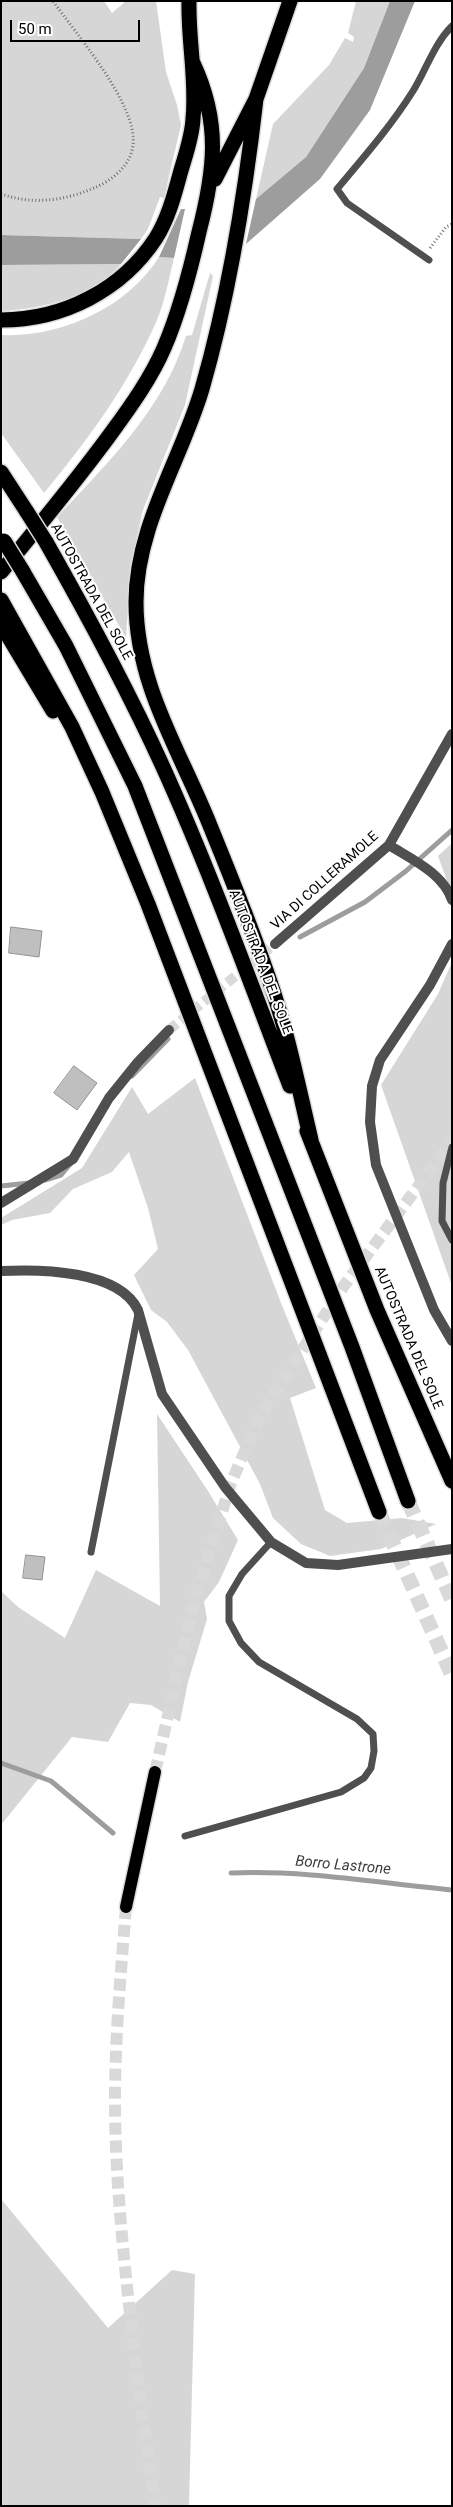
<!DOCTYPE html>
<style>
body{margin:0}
#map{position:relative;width:453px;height:2507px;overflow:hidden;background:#fff;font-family:Roboto,sans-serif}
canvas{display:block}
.frame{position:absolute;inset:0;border:2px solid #000;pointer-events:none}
.scale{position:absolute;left:10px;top:20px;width:130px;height:22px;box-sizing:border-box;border:2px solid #000;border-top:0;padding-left:6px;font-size:15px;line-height:18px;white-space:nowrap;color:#000;-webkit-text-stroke:4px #fff;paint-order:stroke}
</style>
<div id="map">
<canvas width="453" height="2507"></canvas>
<div class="frame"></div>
<div class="scale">50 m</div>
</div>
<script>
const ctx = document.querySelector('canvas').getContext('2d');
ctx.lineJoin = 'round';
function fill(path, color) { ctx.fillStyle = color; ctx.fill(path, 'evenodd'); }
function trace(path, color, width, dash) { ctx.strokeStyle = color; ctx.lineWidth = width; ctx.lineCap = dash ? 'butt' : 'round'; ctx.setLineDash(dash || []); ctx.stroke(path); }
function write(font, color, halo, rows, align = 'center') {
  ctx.font = font + ' Roboto,sans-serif'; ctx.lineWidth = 4; ctx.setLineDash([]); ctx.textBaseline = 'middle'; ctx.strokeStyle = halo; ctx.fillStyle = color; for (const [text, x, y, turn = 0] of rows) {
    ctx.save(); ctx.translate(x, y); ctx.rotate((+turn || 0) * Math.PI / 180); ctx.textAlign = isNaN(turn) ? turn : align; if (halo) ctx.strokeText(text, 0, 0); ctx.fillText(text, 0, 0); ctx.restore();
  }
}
const green = new Path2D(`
 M1,1H104L112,13L126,1H156L166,72L177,105L181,125L164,198L160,197L148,229L141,239L1,235Z
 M356,1H390L364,68L306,157L256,199L273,124L329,65L345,38L353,42L354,37L348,33Z
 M159,257L174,258C169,278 165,301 157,320C129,384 88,440 44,493L1,433V335C60,338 127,308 159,257Z
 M121,264C94,297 42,309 1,311V265Z
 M210,273L213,276L185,405L143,510L130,567L126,638L57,517C107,464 164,408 186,336L192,335Z
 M452,843V895L438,856Z
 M452,962V1286L381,1085L438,994Z
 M195,1078L281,1303L316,1388L290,1398L325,1510L347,1523L402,1518L436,1524L381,1549L330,1556L301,1544L273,1518L260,1484L188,1350L167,1322L151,1310L134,1275L158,1249L148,1208L129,1152L112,1172L73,1189L50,1213L12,1220L1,1225V1218L82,1168L132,1087L148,1114Z
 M157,1414L208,1491L238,1540L219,1582L204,1602L207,1619L188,1682L180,1722L151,1705L130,1703L108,1742L72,1737L1,1825V1591L18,1607L65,1638L96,1570L160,1606Z
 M1,2199L108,2328L172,2270L195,2274L189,2506H1Z`);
const water = new Path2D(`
 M390,1H415L370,110L320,179L246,244L256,199L306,157L364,68Z
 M181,209H185L174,258L159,257Z
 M1,235L141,239L121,264L1,265Z`);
const stream = new Path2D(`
 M300,937L365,902L406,871L452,830
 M132,1076L168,1039
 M45,1180L61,1175L72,1162
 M1,1186L29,1183
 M1,1763L51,1781L113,1833
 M231,1873C306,1870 378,1883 452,1890`);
const building = new Path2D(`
 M11,927L42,931L39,957L9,953Z
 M74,1066L97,1083L77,1110L54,1093Z
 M26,1555L45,1557L42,1580L23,1578Z`);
const streetTunnel = new Path2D(`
 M169,1030L275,944`);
const primaryTunnel = new Path2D(`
 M155,1772L191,1615L207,1560L231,1483L261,1414L343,1287L452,1141
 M126,1907C121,1971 115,2036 115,2100C115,2165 121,2231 128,2296C136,2366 144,2436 156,2506`);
const highwayTunnel = new Path2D(`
 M408,1501L452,1600
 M379,1512L452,1675`);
const path = new Path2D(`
 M1,194C32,205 64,201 94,188C111,181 131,166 133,145C138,105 76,34 53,1
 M430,248L446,227L452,224`);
const lane = new Path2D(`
 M429,260L347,203L337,189C364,157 391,126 413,91C426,70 434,44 452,26
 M452,1147L443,1183L442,1221L452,1240
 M91,1552L138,1314
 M185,1836L341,1792L364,1778L371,1768L374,1751L373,1734L357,1719L259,1662L241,1643L229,1621V1596L242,1574L271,1542`);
const street = new Path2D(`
 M389,845C411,859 443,873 452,900
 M275,944L389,845L452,734
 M452,944L430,985L380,1060L372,1086L370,1122L376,1165L434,1310L452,1341
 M1,1203L73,1159L109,1098L138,1062L169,1030
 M1,1271C40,1269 119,1270 138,1310L162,1394L225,1487L271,1542L306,1563L338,1565L452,1549`);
const primary = new Path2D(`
 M126,1907L155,1772`);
const highway = new Path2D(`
 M256,99C245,196 229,295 202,389C181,460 136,526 136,602C136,686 181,752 211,828C231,877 251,926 268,976C287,1029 298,1085 311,1140
 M215,179L256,99L290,1
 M1,320C63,320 122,290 156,238C168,219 174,196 180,174C185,156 192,138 193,119C197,80 188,41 189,1
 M1,472L27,512
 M46,542C88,616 128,690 163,767C210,871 249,979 290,1086
 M22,570L66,646L135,786L352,1347L408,1501
 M1,572C39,526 77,480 112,432C131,406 151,378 164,348C180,311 190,272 199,232C215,170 221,123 193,63
 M1,600L72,727L102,792L148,904L379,1512
 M1,624L53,711
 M307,1131L377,1310L452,1481`);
const highwayBridge = new Path2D(`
 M27,512L46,542
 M4,541L22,570`);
const streetNames = [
 ["AUTOSTRADA DEL SOLE",91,592,61],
 ["VIA DI COLLERAMOLE",325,881,-42],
 ["AUTOSTRADA DEL SOLE",260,962,69],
 ["AUTOSTRADA DEL SOLE",408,1338,67]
];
const waterNames = [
 ["Borro Lastrone",343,1866,5]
];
fill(green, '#d6d6d6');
fill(water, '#9d9d9d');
trace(stream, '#9d9d9d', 5);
fill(building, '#bfbfbf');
trace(building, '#939393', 1);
trace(streetTunnel, '#d9d9d9', 10, [10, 5]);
trace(primaryTunnel, '#d9d9d9', 12, [12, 6]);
trace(highwayTunnel, '#d9d9d9', 15, [15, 8]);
trace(primary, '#dbdbdb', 15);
trace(highway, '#dbdbdb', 18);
trace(path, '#717171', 3, [1, 2.5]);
trace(lane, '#4f4f4f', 7);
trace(street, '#4f4f4f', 10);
trace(primary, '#000', 12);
trace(highway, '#000', 15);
trace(highwayBridge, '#dbdbdb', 18, []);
trace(highwayBridge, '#000', 15);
write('14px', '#000', '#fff', streetNames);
write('italic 15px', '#3e3e3e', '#fff', waterNames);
</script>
